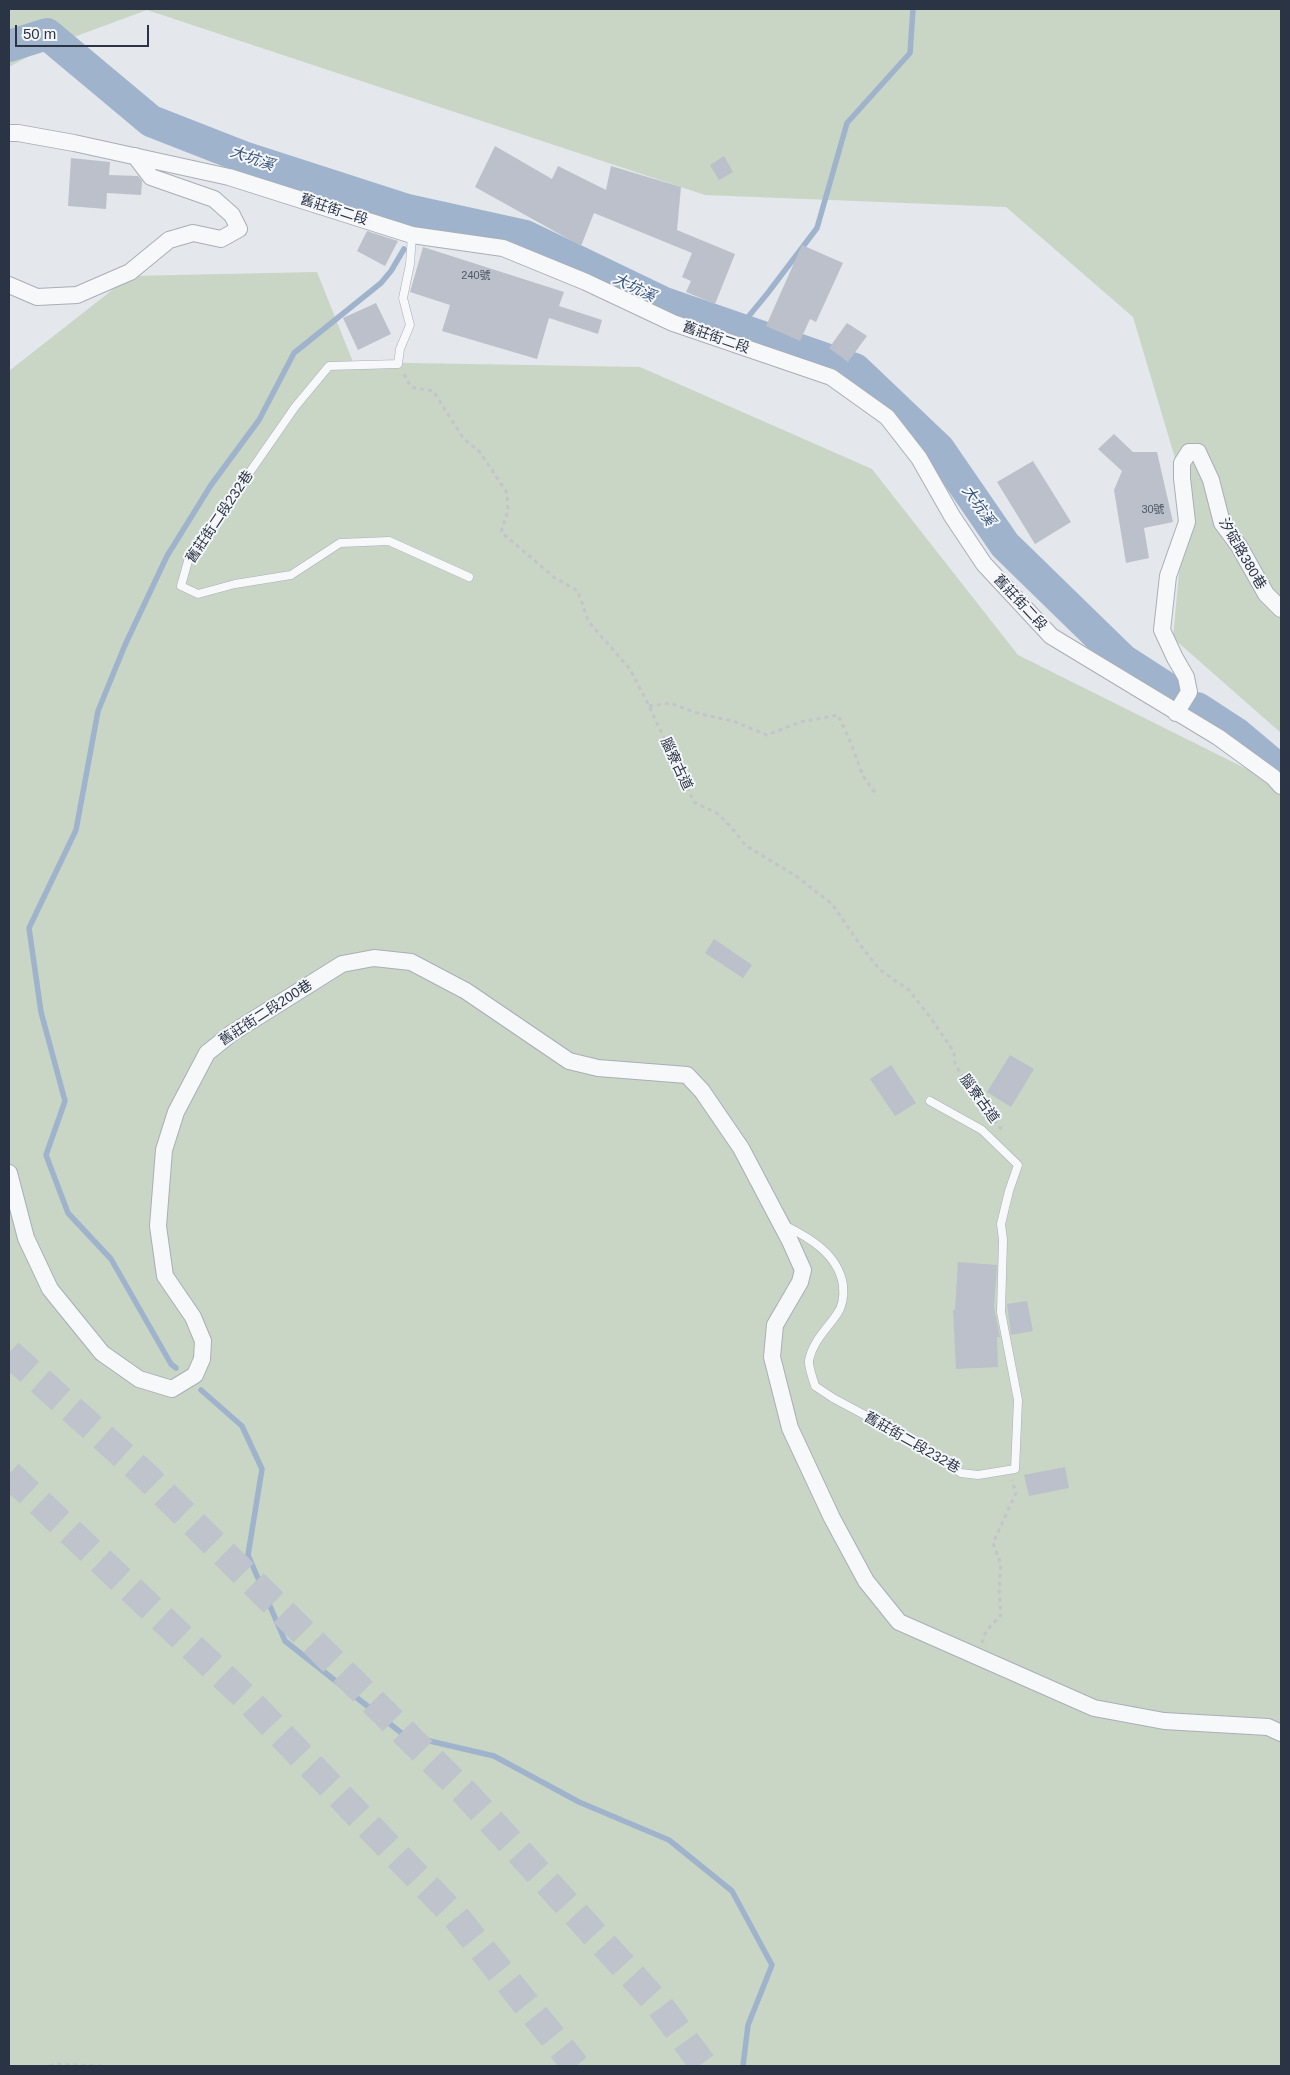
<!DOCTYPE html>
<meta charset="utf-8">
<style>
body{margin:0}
#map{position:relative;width:1290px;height:2075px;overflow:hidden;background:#e4e7ec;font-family:Arial,sans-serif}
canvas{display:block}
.frame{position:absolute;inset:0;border:10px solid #2b3445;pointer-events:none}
.scale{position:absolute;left:15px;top:25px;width:134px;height:22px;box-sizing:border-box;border:2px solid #2b3445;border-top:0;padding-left:6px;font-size:15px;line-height:18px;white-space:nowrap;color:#2b3445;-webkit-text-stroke:4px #f4f6f9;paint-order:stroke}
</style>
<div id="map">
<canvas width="1290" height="2075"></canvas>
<div class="frame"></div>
<div class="scale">50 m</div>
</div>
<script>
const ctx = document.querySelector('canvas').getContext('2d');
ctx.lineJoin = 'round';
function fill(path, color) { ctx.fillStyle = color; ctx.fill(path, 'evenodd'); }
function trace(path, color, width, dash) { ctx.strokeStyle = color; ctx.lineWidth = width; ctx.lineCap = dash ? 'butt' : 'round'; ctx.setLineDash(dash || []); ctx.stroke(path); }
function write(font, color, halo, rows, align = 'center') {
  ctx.font = font + ' Arial,"Noto Sans TC",sans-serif'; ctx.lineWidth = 4; ctx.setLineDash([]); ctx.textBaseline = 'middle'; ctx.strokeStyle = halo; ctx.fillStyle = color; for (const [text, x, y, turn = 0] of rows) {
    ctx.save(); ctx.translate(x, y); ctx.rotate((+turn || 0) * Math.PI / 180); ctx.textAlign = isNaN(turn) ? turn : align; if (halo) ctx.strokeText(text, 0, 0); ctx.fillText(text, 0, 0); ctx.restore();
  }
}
const green = new Path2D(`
 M9,9H1281V733L1173,638L1186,495L1133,317L1006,207L705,195L147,10L44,48L9,67Z
 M317,272L353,362L640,367L872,469L1018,655L1281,786V2066H9V371L130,276Z`);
const stream = new Path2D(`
 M406,217L407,210
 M739,328L767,294L817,228L847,123L910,53L913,9
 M176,1368L171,1364L111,1259L68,1213L46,1155L65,1101L41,1012L29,928L76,830L98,711L125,645L167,556L211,485L259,420L294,353L381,283L391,271L404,249
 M201,1390L242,1426L262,1469L248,1555L285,1641L404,1735L494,1756L579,1802L669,1840L732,1891L772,1965L748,2025L743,2066`);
const river = new Path2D(`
 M9,46L47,34L151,121L243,157L407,210L525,236L662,302L855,369L939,449L1005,545L1123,660L1171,691
 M1197,708L1237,734L1281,771`);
const building = new Path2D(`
 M495,146L552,179L558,166L606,190L611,166L681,187L677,230L735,254L715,304L686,292L691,281L682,277L692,253L594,213L581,246L475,187Z
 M724,156L733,172L719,180L710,165Z
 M71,158L110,162L109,175L138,176L142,181L141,195L107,193L106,209L68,206Z
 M367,231L398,241L385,266L357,251Z
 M802,245L843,263L816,322L810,319L800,341L766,326Z
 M423,247L564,292L559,306L602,320L598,334L549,318L537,359L442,331L450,305L410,292Z
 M376,303L391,334L358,350L343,318Z
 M847,323L867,336L848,362L829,348Z
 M1114,434L1133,452H1157L1173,522L1144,528L1149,558L1126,563L1114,490L1122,471L1098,449Z
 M1033,461L1071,522L1035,544L997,482Z
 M714,939L752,965L743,978L705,953Z
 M1010,1055L1034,1069L1011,1107L987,1092Z
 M891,1065L916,1103L895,1116L870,1079Z
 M958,1262L997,1265L994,1307L1000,1337H997L998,1367L956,1369L953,1310H955Z
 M1027,1301L1033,1331L1011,1335L1007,1304Z
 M1065,1467L1069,1488L1029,1496L1024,1475Z`);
const highwayTunnel = new Path2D(`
 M9,1353L144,1474L468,1796L660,2006L704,2066
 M9,1474L244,1696L456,1917L576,2066`);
const path = new Path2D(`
 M404,374L411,387L433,391L464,439L480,452L507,493L508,511L501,532L555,578L578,591L588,621L630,669L649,706L694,802L718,814L731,827L745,845L796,876L832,904L861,946L880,970L909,990L930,1017L954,1052L955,1064L973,1094L985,1111L1003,1131
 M649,706L670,703L700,714L733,721L767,735L800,722L838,715L851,743L863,776L876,794
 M982,1643L986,1631L1001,1615L999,1590L1001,1564L993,1543L1016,1493L1012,1480
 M50,2066L55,2064L101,2066`);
const lane = new Path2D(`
 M412,235L410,264L403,298L410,325L400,349L398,364L329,366L295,407L188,561L181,586L198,594L235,584L291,575L340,543L389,541L469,577
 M784,1225C810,1238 838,1254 843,1285C844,1295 843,1306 837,1314C827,1329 813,1341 809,1360C808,1367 813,1378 815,1386L833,1398L902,1435L961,1473L978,1475L1015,1469L1018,1400L1001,1312L1003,1240L1001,1224L1009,1191L1018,1165L982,1130L930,1101`);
const street = new Path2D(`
 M9,133H18L74,143L229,177L412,235L503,248L586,282L673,323L831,377L887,417L919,458L952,516L984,564L1051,636L1218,737L1273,777L1281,786
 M9,285L37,297L77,295L130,272L169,240L193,233L221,239L239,229L232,215L214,199L151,177L135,156
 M1176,713L1189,692L1186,677L1175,658L1162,630L1168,576L1187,522L1182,478V463L1189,452H1198L1211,480L1222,523L1239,546L1266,594L1281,609
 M9,1173L26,1238L50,1289L102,1353L139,1379L172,1389L195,1375L202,1359L203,1341L193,1317L165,1276L158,1226L164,1150L176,1112L207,1053L232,1033L342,964L374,958L411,962L466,991L569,1061L598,1068L687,1075L702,1091L741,1148L790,1241L803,1270L800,1282L775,1325L772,1357L790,1428L832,1518L866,1581L899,1622L1094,1708L1164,1721L1268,1727L1281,1733`);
const numberNames = [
 ["240號",476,276],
 ["30號",1153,510]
];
const streetNames = [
 ["舊莊街二段",334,210,18],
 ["舊莊街二段",716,338,19],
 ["舊莊街二段232巷",220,517,-56],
 ["汐碇路380巷",1242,554,60],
 ["舊莊街二段",1020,603,47],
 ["腦寮古道",676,764,65],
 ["舊莊街二段200巷",266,1013,-33],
 ["腦寮古道",979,1099,54],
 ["舊莊街二段232巷",912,1443,30]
];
const waterNames = [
 ["大坑溪",252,159,19],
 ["大坑溪",634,288,26],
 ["大坑溪",978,506,55]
];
fill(green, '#c9d6c5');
trace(stream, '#9fb4cc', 5.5);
trace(river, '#9fb4cc', 32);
fill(building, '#bbc0ca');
trace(highwayTunnel, '#bfc3cb', 28, [28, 14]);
trace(lane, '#a9aeb7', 9);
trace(street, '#a9aeb7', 18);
trace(path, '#c2c5cb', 3, [4, 4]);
trace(lane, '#f7f8fa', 8);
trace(street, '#f7f8fa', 16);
write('11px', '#4f5766', null, numberNames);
write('14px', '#2b3445', '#f4f6f9', streetNames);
write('italic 15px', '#34527a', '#f4f6f9', waterNames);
</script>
